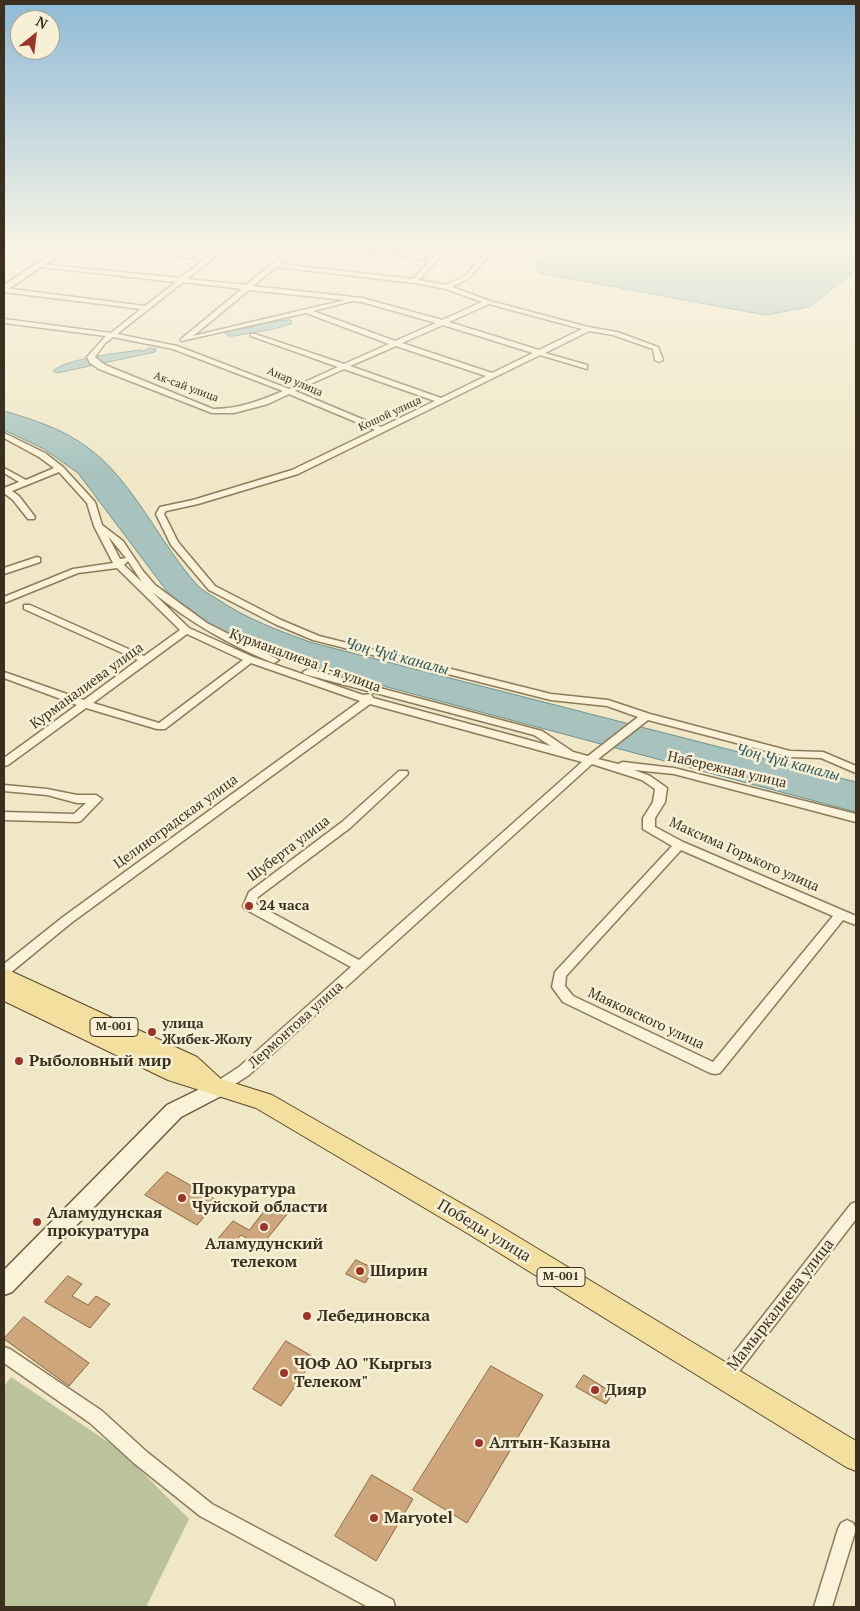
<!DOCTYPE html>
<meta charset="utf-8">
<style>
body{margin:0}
#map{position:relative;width:860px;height:1611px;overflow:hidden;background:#efe7c6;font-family:"PT Serif",serif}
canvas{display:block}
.frame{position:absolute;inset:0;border:5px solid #3b301f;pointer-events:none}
.north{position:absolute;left:10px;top:10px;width:50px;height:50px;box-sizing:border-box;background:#f7f0d6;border:1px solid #aca38d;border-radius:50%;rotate:29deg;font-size:14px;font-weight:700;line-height:20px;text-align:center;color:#3b301f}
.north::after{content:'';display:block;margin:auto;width:18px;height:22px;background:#9c342a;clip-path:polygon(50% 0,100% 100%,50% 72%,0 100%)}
</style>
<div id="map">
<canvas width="860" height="1611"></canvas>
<div class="frame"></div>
<div class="north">N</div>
</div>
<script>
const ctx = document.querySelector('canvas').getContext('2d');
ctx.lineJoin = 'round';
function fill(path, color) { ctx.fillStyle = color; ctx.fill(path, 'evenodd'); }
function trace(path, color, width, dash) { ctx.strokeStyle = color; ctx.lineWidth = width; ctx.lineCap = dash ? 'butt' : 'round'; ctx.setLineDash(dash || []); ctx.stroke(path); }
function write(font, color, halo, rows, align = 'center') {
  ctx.font = font + ' "PT Serif",serif'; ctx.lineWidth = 5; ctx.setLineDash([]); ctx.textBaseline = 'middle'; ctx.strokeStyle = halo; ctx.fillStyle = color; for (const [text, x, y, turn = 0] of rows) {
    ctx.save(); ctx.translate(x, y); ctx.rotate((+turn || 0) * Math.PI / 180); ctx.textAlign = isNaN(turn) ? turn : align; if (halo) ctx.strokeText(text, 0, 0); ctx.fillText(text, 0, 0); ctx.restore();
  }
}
const cemetery = new Path2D(`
 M11,1377L120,1450L189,1519L146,1607H4V1386Z`);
const water = new Path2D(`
 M559,248H856V261L852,273L809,307L765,315L540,273L534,265Z
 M289,320L292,321L291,324L274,329L234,336H228L225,333C233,328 242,328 250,328C260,319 277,322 289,320Z
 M149,348L156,349L155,352L57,373L53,371C67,358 120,353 140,350L143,351Z
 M4,411C32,419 63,429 87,447C134,481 159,543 198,586C203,591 211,595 217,599C247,619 279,631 313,643L856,782V812L297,663L254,647L208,626L172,598L78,473L44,449L4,430Z`);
const building = new Path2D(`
 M167,1172L218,1201L197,1225L145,1195Z
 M271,1203L289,1212L261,1246L241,1235L228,1249L215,1242L233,1221L249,1230Z
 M356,1260L375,1269L365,1283L346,1274Z
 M68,1276L82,1284L72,1296L88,1305L96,1296L110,1304L90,1328L45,1302Z
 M24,1317L89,1363L69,1386L4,1339Z
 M286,1341L315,1358L281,1406L253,1389Z
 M491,1366L543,1395L467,1523L413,1490Z
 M584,1375L613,1393L606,1404L576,1387Z
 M372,1475L413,1499L376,1561L335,1536Z`);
const street = new Path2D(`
 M117,248H135L208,257L219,248H226L187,279L246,285L291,248H298L280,264L413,279L430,260L342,248H361L433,257L442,248H448L419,280L446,285L465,276L489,248H495L469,278L452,287L490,301L588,327L617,332L658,347L663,360L659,362L655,360L653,349L613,335L589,331L545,353L587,365V369L540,355L298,474L198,504L166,511L164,514L178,542L215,586L281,620L319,636L551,694L608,700L650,714L790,751L823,752L856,766V773L821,758L790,757L648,720L598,759L618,764L623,762L674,768L856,814V822L674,774L634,770L650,776L667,788L665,802L655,818V827L683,842L856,916V925L843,920L720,1073L715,1074L710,1073L563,1002L552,987L555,972L672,846L643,829V818L653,802L655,789L642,780L592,764L249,1075L223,1092L218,1093L213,1092L211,1088L213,1084L239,1067L351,967L245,909L243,906L249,892L342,822L399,771H407L408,773L407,775L350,828L258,897L256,904L359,960L582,762L370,704L71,923L9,974L4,976V964L63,917L360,701L251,663L165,729H157L86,708L8,765L4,766V758L77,705L4,678V672L84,700L138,660L24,609V605H30L144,656L180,630L117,568L78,573L4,603V597L73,569L113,563L94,526L87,503L59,472L12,491L19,496L35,517L34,519H28L13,500L4,493V488L19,482L4,473V468L26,480L54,468L39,457L4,438V433L45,453L63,467L95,502L102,525L123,541L143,571L155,585L207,623L279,660L274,663L271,662C227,644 189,621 152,592L189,628L253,657L363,695L371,694L373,698L551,746L534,735L304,674L303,672L308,669L542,731L573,752L588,756L638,717L607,706L551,700L313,640L275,624L209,590L171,545L156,514L160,507L193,500L292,470L375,430L289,394L268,404L234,413H212L99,369L90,363L87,357L106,336L4,323V319L111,333L141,309L4,292V288L145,306L176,282L41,267L39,266V264L180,278L204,260ZM276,267L415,283L446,289L482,302L442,320L362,298L253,286ZM183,282L242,289L181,339V341L306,313L389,344L344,364L255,334H251V336L338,367L289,389L177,346L117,334ZM249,290L345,300L193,336ZM352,301L362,302L436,323L395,341L313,311ZM489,304L582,329L539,350L449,322ZM443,325L533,353L492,373L402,343ZM113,337L173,349L283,391C260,401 238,409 213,409L105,365L95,357L105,343ZM396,346L486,376L441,398L350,366ZM344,369L435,401L381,427L295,391ZM108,536L126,558L120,559ZM128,561L142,582L124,565ZM187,634L243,660L159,723L93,703ZM681,850L833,916L713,1062L573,996L565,986L566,976Z
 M37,557L40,558V562L4,574V568Z
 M4,785L47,789L77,795H96L102,799L81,821L77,822L4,820V812L74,814L86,803H77L47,795L4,791Z
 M856,1202V1219L731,1382L725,1385L719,1382L717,1377L719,1372L851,1204Z
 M4,1347L10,1349L102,1411L147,1452L212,1504L393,1600L395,1607H368L200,1516L135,1464L90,1423L4,1363Z
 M847,1520L853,1523L856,1529L832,1607H814L838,1529L841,1523Z`);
const secondary = new Path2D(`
 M60,248H70L4,292V285Z
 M218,1080L225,1082L228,1088L225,1094L181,1117L12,1292L4,1295V1270L167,1105Z`);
const primary = new Path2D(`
 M4,968L197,1057L221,1079L272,1095L485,1217L856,1441V1471L846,1467L467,1233L256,1108L168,1080L4,1001Z`);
const markers = [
 [249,906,5,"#9c342a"],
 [152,1032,5,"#9c342a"],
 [19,1061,5,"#9c342a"],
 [182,1198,5,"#9c342a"],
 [37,1222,5,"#9c342a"],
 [264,1227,5,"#9c342a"],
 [360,1271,5,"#9c342a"],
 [307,1316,5,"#9c342a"],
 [284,1373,5,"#9c342a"],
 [595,1390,5,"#9c342a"],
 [479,1443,5,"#9c342a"],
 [374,1518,5,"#9c342a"]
];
const farStreetnames = [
 ["Анар улица",295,382,23],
 ["Ак-сай улица",186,387,20],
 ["Кошой улица",390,414,-25]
];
const shields = [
 [114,1027,48],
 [561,1277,48]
];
const shieldNames = [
 ["М-001",114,1027],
 ["М-001",561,1277]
];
const streetNames = [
 ["Курманалиева 1-я улица",305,661,20],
 ["Курманалиева улица",87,686,-36],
 ["Набережная улица",727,770,13],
 ["Целиноградская улица",176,822,-36],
 ["Шуберта улица",289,849,-37],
 ["Максима Горького улица",744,855,24],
 ["Маяковского улица",646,1019,25],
 ["Лермонтова улица",296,1025,-42]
];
const poiNames = [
 ["24 часа",259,906],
 ["улица",162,1024],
 ["Жибек-Жолу",162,1040]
];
const waterNames = [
 ["Чоң Чүй каналы",397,657,15],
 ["Чоң Чүй каналы",788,763,15]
];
const nearPoinames = [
 ["Рыболовный мир",29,1061],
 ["Прокуратура",192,1189],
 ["Чуйской области",192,1207],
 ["Аламудунская",47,1213],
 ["прокуратура",47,1231],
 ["Аламудунский",264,1244,"center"],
 ["телеком",264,1262,"center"],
 ["Ширин",370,1271],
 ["Лебединовска",317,1316],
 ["ЧОФ АО \"Кыргыз",294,1364],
 ["Телеком\"",294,1382],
 ["Дияр",605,1390],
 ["Алтын-Казына",489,1443],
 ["Maryotel",384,1518]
];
const nearStreetnames = [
 ["Победы улица",484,1231,31],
 ["Мамыркалиева улица",781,1305,-52]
];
fill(cemetery, '#bac399');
fill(water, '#a8c3be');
trace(water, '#6e928c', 1);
fill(building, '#cea67b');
trace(building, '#8b6540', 1);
trace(street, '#8c7a5b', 3);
trace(secondary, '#6d5a3e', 3);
trace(primary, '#59472f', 2);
fill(street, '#faf3da');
fill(secondary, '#faf3da');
fill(primary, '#f3e09e');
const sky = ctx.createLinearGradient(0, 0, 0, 474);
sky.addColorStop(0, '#8ebad7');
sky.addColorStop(0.52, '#f8f4e5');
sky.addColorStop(1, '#f8f4e500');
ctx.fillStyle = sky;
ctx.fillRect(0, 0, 860, 474);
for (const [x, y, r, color] of markers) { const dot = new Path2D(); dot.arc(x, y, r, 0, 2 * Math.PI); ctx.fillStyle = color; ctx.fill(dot); trace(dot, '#f7f0d6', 2); }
write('11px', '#3b301f', '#f7f0d6', farStreetnames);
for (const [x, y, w] of shields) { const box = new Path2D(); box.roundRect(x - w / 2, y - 9.5, w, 19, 4); ctx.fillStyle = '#f7f0d6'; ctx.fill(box); trace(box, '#3b301f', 1); }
write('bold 12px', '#3b301f', null, shieldNames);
write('14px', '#3b301f', '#f7f0d6', streetNames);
write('bold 14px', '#3b301f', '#f7f0d6', poiNames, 'left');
write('italic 15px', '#2e5a5b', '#f7f0d6', waterNames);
write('bold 16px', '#3b301f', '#f7f0d6', nearPoinames, 'left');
write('16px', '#3b301f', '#f7f0d6', nearStreetnames);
</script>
